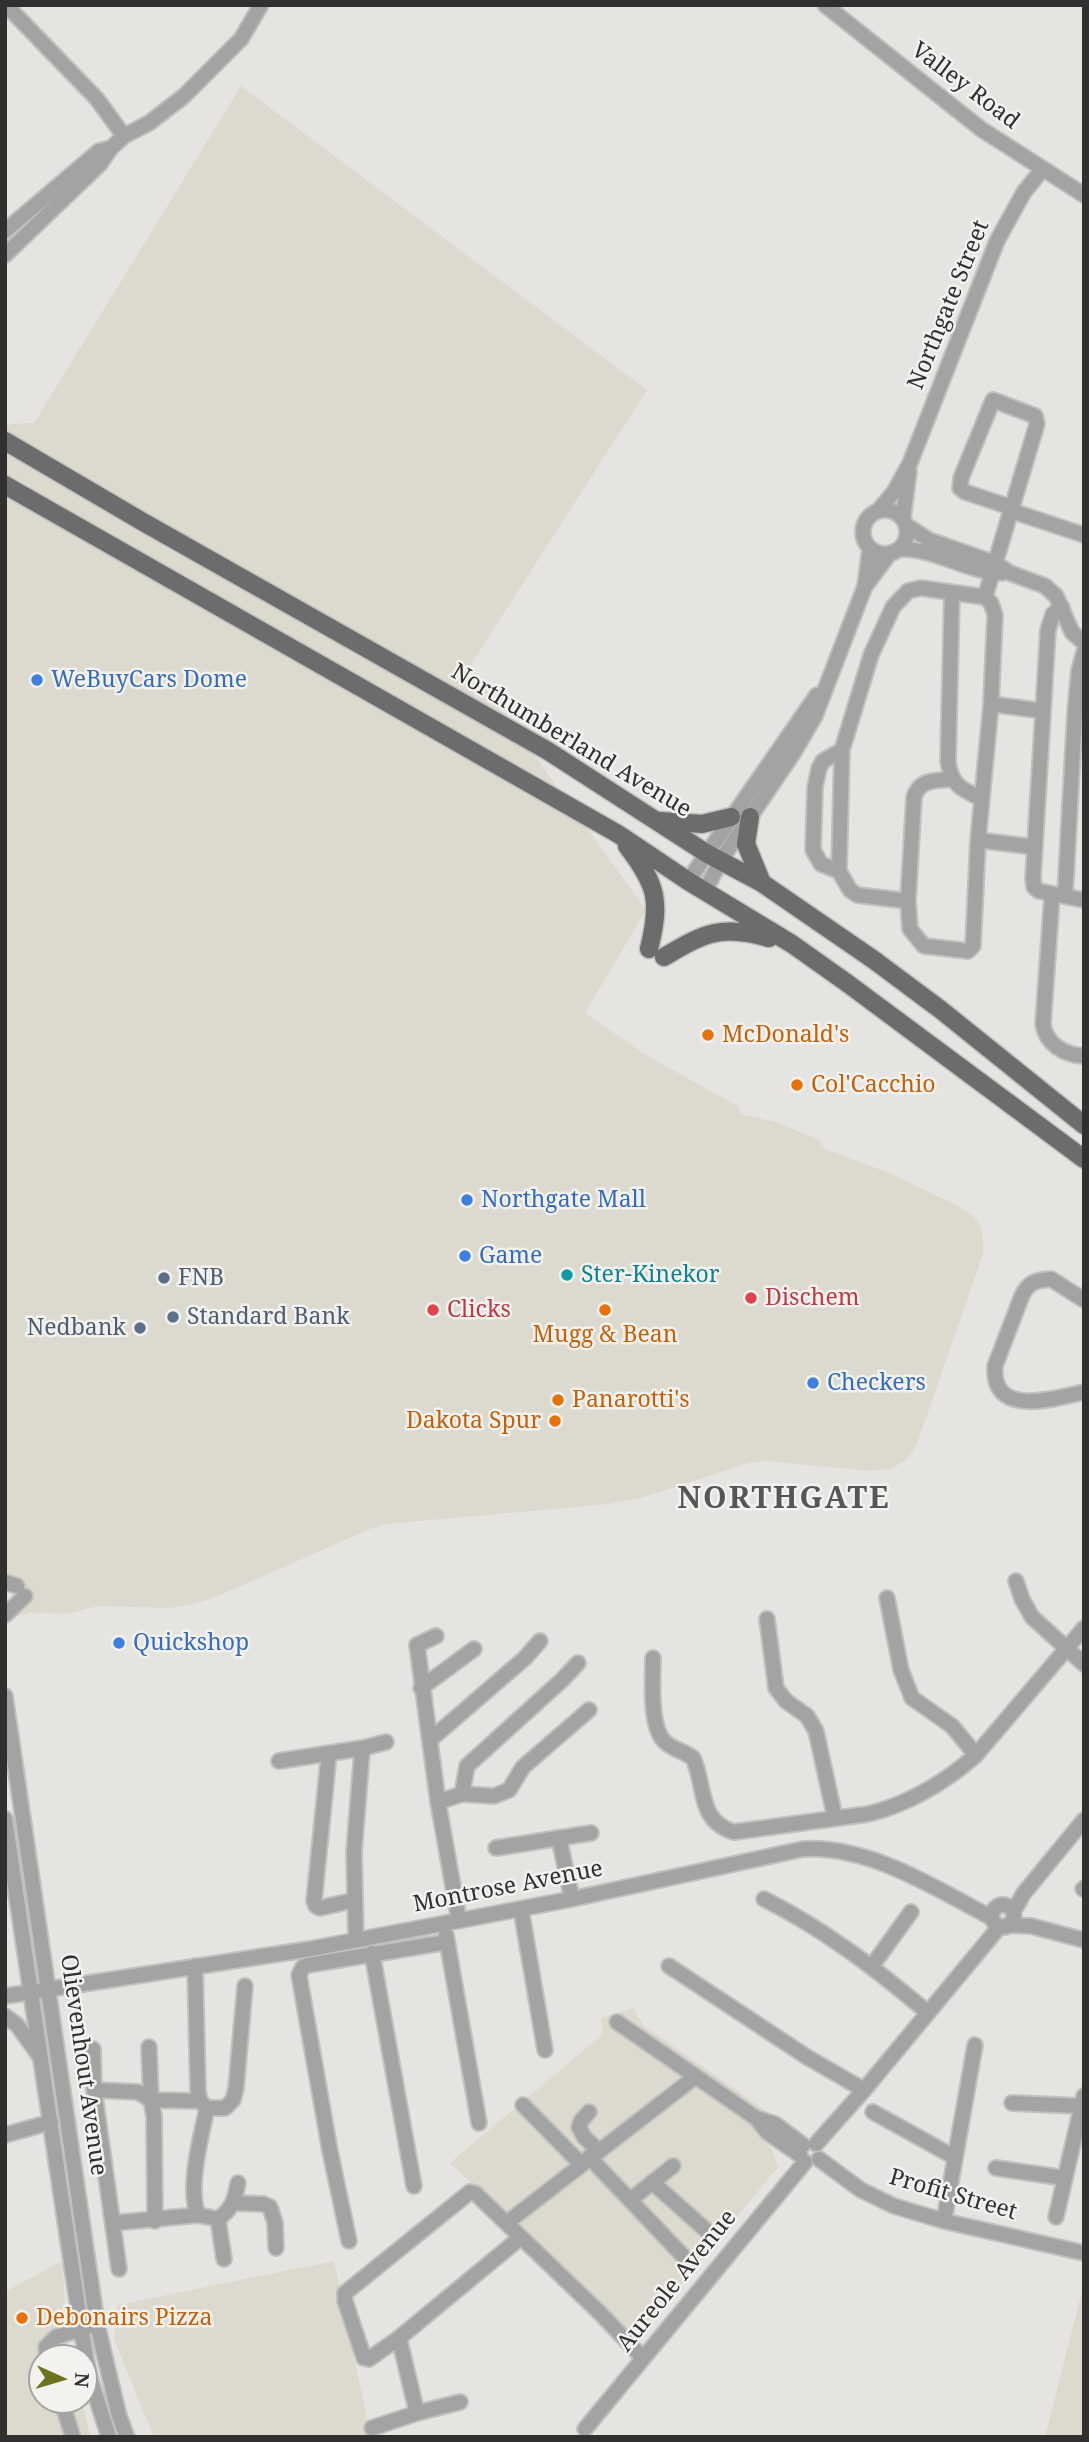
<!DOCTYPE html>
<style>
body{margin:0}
#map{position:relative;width:1089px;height:2442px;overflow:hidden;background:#e6e4e1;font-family:"Noto Serif",serif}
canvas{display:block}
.frame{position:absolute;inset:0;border:7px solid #31302f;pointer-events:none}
.north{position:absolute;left:28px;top:2344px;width:70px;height:70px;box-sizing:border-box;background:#f3f2ef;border:2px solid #a5a4a2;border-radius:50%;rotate:94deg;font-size:19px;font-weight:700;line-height:28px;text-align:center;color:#31302f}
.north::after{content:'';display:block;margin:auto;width:24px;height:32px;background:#6c731c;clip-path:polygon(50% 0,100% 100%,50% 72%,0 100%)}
</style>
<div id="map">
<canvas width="1089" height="2442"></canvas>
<div class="frame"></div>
<div class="north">N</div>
</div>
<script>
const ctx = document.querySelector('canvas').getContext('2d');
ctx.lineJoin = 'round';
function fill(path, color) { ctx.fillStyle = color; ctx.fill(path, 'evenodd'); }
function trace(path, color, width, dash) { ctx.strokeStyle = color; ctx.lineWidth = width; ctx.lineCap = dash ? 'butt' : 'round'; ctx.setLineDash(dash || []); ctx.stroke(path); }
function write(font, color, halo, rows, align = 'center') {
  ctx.font = font + ' "Noto Serif",serif'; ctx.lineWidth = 5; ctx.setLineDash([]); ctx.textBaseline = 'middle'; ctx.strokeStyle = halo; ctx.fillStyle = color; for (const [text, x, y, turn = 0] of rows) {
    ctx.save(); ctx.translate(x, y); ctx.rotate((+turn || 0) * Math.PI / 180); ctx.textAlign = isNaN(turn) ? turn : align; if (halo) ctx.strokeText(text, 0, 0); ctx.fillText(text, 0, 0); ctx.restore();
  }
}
const built = new Path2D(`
 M241,86L647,390L470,666L646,910L585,1013L646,1055L739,1107L740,1113L743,1115L776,1122L819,1140L825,1149L892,1174L960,1207L972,1215L980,1225L983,1239V1254L916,1447L905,1461L890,1469L870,1471L767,1461L749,1463L644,1497L609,1504L387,1524L372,1528L211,1599L192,1604L169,1608L99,1606L66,1614L30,1613L18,1616V1582L5,1580V424L34,423Z
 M633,2008L643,2025L782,2122L766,2141L772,2150L778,2167L638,2338L450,2163L603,2034L601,2018Z
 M62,2261L69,2358H42V2400H81L91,2437H5V2292Z
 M334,2261L371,2437H154L114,2339L118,2305Z
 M1084,2283V2437H1045Z`);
const minor = new Path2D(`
 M6,5L97,99L124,136
 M825,5L981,129L1084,195
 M5,231L99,151L111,148
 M5,255L100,164L111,148L124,136L149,123L184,96L241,39L261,5
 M879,510L894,492L910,463L997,241L1024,192L1042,170
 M1009,510L1084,535
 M863 532a22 22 0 1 1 44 0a22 22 0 1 1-44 0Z
 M903,518L909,471
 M906,525L929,540L995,563L1010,573L1045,586L1056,596L1072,632L1084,643
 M899,549C936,548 966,572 1002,573
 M866,585L890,553
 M952,592L948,761C951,785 961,789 982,799
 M985,597L1037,424L1035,416L993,400L961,478L960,488L965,492L1010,507
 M1062,607L1053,614L1048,630L1033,878L1034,887L1039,891L1084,900
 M991,704L1043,711
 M978,840L1034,847
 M839,871L821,864L813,850L815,787L819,768L823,761L842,750
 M688,881L817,695
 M705,891L721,860L794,752L815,716L865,586L870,548
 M1052,896L1043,1024C1046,1044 1064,1055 1084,1056
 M1065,896L1075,712L1079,670L1084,652
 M908,901L857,895L850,890L839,871L842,750L871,655L893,607L908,591L921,588L985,597L991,603L995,615L991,704L978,840L973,946L968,951L924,946L910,929L908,901L914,797C920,779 934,781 952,779
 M1084,1300L1051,1279C1035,1280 1027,1283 1021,1298L995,1366C991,1418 1054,1399 1084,1392
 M1016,1581L1022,1599L1032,1617L1084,1664
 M5,1582L17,1586
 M887,1598L901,1670L912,1698L952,1726L976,1755
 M5,1615L25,1596
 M767,1619L776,1688L786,1701L807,1716L816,1731L835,1818
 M436,1636L417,1645L438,1802L459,1920
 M653,1658C653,1679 649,1725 664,1741C671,1749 684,1751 693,1758C706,1786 697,1821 734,1832L868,1814C907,1805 947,1781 976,1755L1084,1628
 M421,1688L474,1649
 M5,1696L97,2324L119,2416L127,2437
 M430,1740L525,1658L540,1641
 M329,1753L314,1901L316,1906L320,1908L355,1900
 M279,1761L363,1748
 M462,1794L494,1796L509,1790L523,1767L589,1710
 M438,1802L462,1794L467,1766L562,1680L578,1663
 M5,1819L81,2328L89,2375L109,2437
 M496,1848L559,1838
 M1083,1889L1084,1888
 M572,1899L559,1838L591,1833
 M764,1899C824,1929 876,1969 927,2012
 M992 1916a11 11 0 1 1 22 0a11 11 0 1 1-22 0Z
 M521,1909L545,2050
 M1013,1912L1024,1893L1084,1820
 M1008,1925L1031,1926L1084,1940
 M446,1935L479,2123
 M356,1940L354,1852L362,1751L367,1747L386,1742
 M372,1953L414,2186
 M195,1966L198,2091L200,2101L207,2108H225L233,2100L236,2088L245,1986
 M669,1966L807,2057L864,2090
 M872,1966L911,1912
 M5,1996L310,1949L572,1899L803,1849C869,1845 935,1888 992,1918
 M5,2016L17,2025L41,2058
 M617,2022L756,2118
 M149,2047L151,2100L200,2101
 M93,2049L94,2090L119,2269
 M94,2090L138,2092L151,2100L154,2116L155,2221
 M1012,2103L1081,2106
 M523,2105L581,2164
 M207,2108C201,2137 187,2188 198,2215L218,2219C232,2209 235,2200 238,2183
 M589,2112L581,2121L579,2127L584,2137L598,2150
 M873,2112L954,2157
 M5,2135L51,2122
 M816,2144L864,2090L1000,1926
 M800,2155L767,2132L756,2118L775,2124L803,2145
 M589,2157L686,2259
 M819,2159L861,2190L894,2206L944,2221L1084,2253
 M996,2168L1064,2178
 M652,2182L708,2232
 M630,2200L673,2166
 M234,2203L263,2204L270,2207L275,2223L276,2248
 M1056,2217L1084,2096
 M513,2218L695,2077
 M218,2219L224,2259
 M944,2221L975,2045
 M113,2223L198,2215
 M520,2238L399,2338L369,2359L364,2358L345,2301V2293L470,2192L475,2193L599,2312L643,2358
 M349,2241L330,2151L299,1975L303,1967L308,1965L447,1942
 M399,2338L417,2413L460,2402
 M47,2358L46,2347L56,2337L90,2326
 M61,2400L73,2437
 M372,2428L417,2413
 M585,2429L805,2162`);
const major = new Path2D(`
 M5,441L143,522L548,751L706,853L762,883L874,960L941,1010L1084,1125
 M5,485L618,834L688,881L792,944L847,983L1084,1159
 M750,817L746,844L762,883
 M660,821L702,824L731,817
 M627,846C657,885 661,901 649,949
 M664,957C704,933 722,924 769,938`);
const markers = [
 [37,680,7,"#3f7fe0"],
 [708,1035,7,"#e8710a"],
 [797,1085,7,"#e8710a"],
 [467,1200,7,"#3f7fe0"],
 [465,1256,7,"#3f7fe0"],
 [567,1275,7,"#0f9aa8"],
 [164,1278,7,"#5c6f8a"],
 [751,1298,7,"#e0444e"],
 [433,1310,7,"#e0444e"],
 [605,1310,7,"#e8710a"],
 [173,1317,7,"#5c6f8a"],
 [140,1328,7,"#5c6f8a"],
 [813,1383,7,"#3f7fe0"],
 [558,1400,7,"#e8710a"],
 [555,1421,7,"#e8710a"],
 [119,1643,7,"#3f7fe0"],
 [22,2318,7,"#e8710a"]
];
const streetNames = [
 ["Valley Road",965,86,37],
 ["Northgate Street",949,305,-68],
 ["Northumberland Avenue",571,741,31],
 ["Montrose Avenue",508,1887,-11],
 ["Olievenhout Avenue",83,2065,82],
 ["Profit Street",953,2195,16],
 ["Aureole Avenue",677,2281,-51]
];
const shopNames = [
 ["WeBuyCars Dome",51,680],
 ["Northgate Mall",481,1200],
 ["Game",479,1256],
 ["Checkers",827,1383],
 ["Quickshop",133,1643]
];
const foodNames = [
 ["McDonald's",722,1035],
 ["Col'Cacchio",811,1085],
 ["Mugg & Bean",605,1335,"center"],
 ["Panarotti's",572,1400],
 ["Dakota Spur",541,1421,"right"],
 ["Debonairs Pizza",36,2318]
];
const cultureNames = [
 ["Ster-Kinekor",581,1275]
];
const serviceNames = [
 ["FNB",178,1278],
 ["Standard Bank",187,1317],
 ["Nedbank",126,1328,"right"]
];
const healthNames = [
 ["Dischem",765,1298],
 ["Clicks",447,1310]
];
const districtNames = [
 ["NORTHGATE",784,1499]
];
fill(built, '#dcd9cf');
trace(minor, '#c2c0bd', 18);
trace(major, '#c2c0bd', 21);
trace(minor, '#a2a3a3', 14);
trace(major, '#6a6d6c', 18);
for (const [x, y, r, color] of markers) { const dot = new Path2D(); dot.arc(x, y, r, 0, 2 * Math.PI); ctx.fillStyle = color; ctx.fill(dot); trace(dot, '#f3f2ef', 2.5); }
write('23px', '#31302f', '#f3f2ef', streetNames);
write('23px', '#366cbe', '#f3f2ef', shopNames, 'left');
write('23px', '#c56008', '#f3f2ef', foodNames, 'left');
write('23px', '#0d838f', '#f3f2ef', cultureNames, 'left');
write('23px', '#4e5e75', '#f3f2ef', serviceNames, 'left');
write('23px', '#be3a42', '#f3f2ef', healthNames, 'left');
ctx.letterSpacing = '2px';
write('bold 30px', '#575654', '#f3f2ef', districtNames);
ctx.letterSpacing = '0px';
</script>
